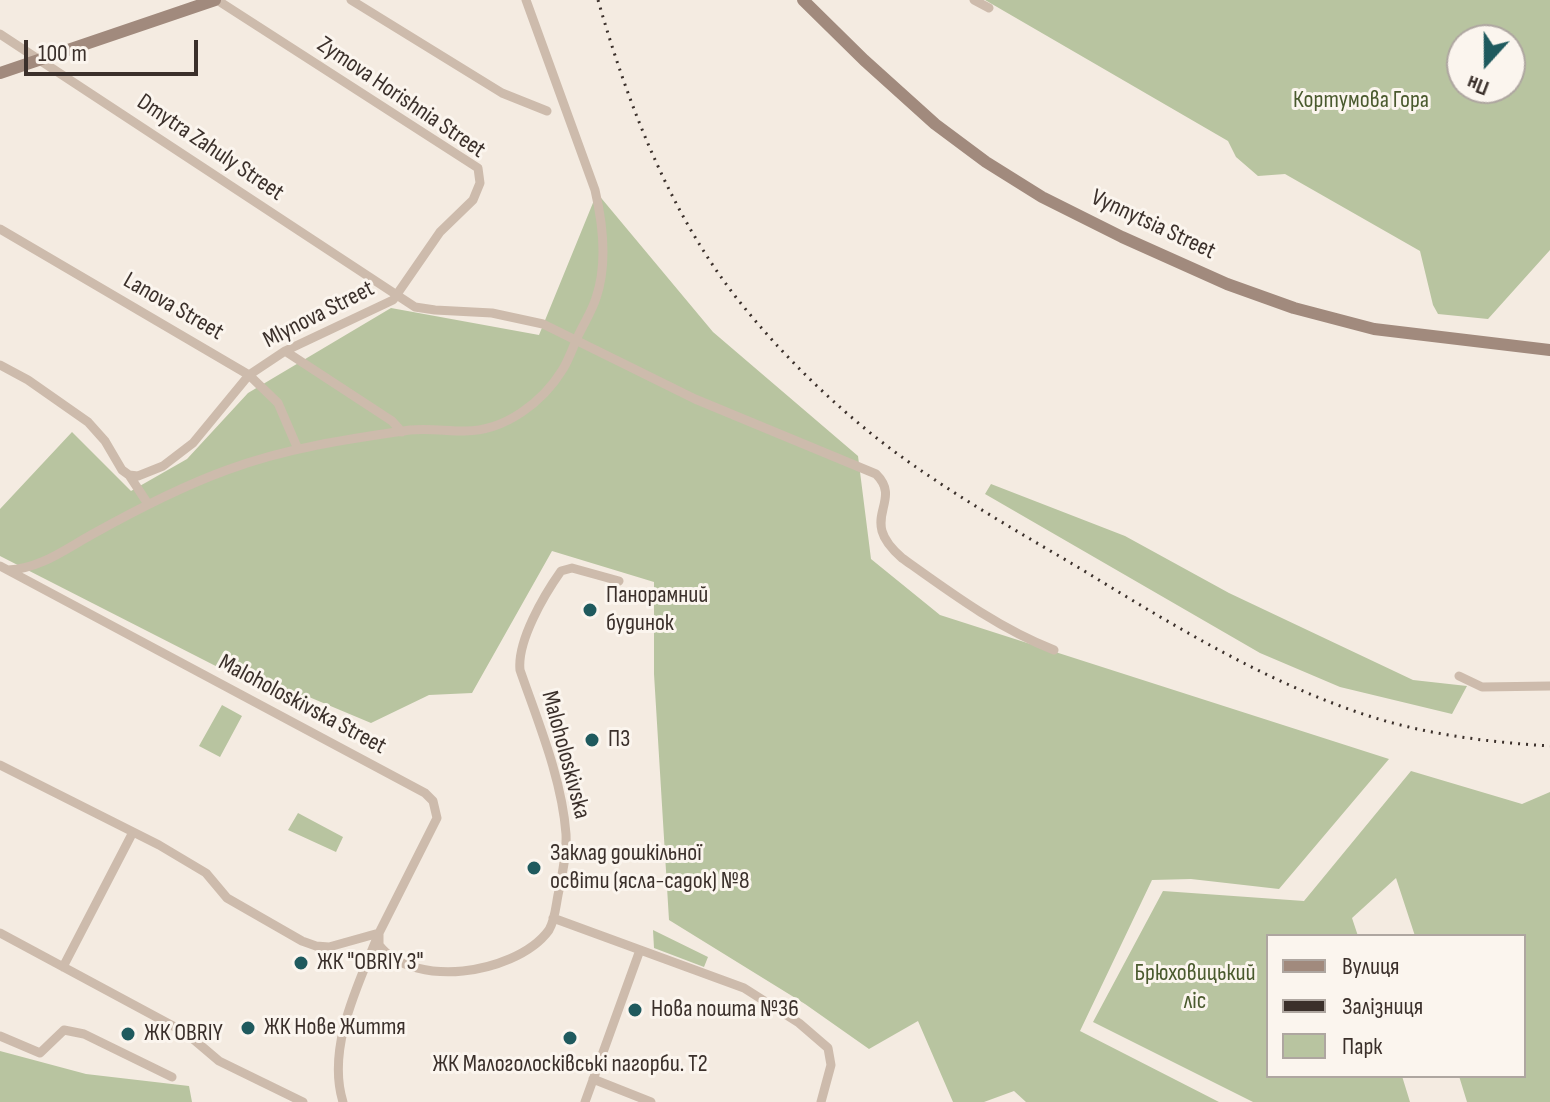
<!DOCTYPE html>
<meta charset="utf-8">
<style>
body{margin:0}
#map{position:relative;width:1550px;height:1102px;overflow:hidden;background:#f4ebe1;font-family:"Sofia Sans Condensed",sans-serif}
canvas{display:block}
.legend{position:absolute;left:1266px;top:934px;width:260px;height:144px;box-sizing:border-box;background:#fbf5ee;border:2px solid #aea6a0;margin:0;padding:10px 14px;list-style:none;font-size:24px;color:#3b302b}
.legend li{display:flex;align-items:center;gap:16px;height:40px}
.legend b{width:40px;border:2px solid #aea6a0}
.north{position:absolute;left:1446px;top:24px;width:80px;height:80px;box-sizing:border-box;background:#fbf5ee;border:2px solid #aea6a0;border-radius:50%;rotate:201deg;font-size:22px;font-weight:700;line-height:32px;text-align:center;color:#3b302b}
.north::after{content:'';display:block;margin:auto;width:28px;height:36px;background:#1f5a5e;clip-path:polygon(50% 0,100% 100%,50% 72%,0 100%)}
.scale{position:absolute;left:24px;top:40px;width:174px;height:36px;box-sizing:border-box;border:4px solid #3b302b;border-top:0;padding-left:10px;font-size:24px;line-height:28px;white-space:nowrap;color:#3b302b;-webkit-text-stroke:6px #fbf5ee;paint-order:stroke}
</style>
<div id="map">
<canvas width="1550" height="1102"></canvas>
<ul class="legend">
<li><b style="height:10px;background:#a18a7d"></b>Вулиця</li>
<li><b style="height:10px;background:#3b302b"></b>Залізниця</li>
<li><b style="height:22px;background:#b8c4a0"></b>Парк</li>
</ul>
<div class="north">Пн</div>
<div class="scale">100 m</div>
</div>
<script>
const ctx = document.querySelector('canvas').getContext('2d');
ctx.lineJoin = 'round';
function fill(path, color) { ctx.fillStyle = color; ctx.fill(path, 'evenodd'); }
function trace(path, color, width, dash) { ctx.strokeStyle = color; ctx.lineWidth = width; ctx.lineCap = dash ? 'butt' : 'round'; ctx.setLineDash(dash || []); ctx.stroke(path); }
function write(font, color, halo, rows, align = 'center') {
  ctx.font = font + ' "Sofia Sans Condensed",sans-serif'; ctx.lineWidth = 6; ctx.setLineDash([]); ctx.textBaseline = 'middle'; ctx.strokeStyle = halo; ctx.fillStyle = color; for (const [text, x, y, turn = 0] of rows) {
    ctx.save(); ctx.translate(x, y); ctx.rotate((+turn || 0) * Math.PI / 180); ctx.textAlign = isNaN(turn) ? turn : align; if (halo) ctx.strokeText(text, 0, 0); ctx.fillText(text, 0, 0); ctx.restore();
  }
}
const green = new Path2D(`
 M985,0H1550V250L1488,319L1438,314L1433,305L1420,251L1285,174L1258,176L1236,157L1228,141ZM1462,40H1510V88H1462Z
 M597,193L713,332L858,456L871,559L940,615L1389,759L1279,889L1191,879L1152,880L1080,1031L1219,1102H1026L1014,1091L984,1102H953L918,1021L869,1049L805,1004L669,920L654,674V582L552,551L472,693L429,695L371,723L309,697L300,709L0,556V509L72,432L131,491L187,459L248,393L391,308L539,335Z
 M991,484L1125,536L1229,593L1413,680L1467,686L1452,714L1340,687L1260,653L985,494Z
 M222,705L242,716L220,757L199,746Z
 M1411,771L1522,804L1550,792V1102H1467L1459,1076H1524V936H1415L1396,878L1352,918L1358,936H1268V1076H1402L1410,1102H1253L1093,1022L1163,891L1304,901Z
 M298,813L343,837L336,852L288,830Z
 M653,930L708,957L704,967L654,948Z
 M0,1051L86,1074L189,1086L192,1102H0Z`);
const minor = new Path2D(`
 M351,0L502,93L547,111
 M974,0L989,8
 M0,34L415,307L435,310L492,313L543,324L695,399L876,474C897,495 876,509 882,531C885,542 894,551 902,558C951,593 998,628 1054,650
 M0,229L249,375L278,403L297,447
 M285,351L392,421L402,432
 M0,365L28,380L88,422L105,441L122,470L129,475L138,476L163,466L193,443L249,375L285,351L393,300L440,232L473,200L480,183L478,168L217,0
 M129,475L148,504
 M0,566L425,793L433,801L437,818L379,933L329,947L316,946L302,941L227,898L206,873L159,845L0,765
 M8,570C39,569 64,550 91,535C134,511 180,487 227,470C286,448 348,439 410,430C428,428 446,431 465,431C505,431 543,402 563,369C569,359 573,347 578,336C584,323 592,311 596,298C608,263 603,224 595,190L526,0
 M1459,676L1482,687L1550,686
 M553,918L744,988L799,1023L828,1048L831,1065L821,1102
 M0,933L186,1033L219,1061L303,1102
 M63,967L133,832
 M0,1036L40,1053L64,1030L84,1034L172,1077
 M593,1079L651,1102
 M343,1102C326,1047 359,983 379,933V945C397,969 436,974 463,971C492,968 531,955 549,930C555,920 556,905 558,895C562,876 567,853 566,834C562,779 538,722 520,670C517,641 544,595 561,571L572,568L619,581
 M585,1102L640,950`);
const secondary = new Path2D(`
 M803,0L864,60L935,124L986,162L1042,197L1122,237L1227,284L1294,308L1374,329L1550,350
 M0,73L215,0`);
const rail = new Path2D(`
 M598,0C628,104 668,209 735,296C783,357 843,415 906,460C962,500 1022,534 1081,569C1171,624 1260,679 1360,713C1421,734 1486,742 1550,746`);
const markers = [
 [590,610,8,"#1f5a5e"],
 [592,740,8,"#1f5a5e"],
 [534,868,8,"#1f5a5e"],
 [301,963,8,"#1f5a5e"],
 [635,1010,8,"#1f5a5e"],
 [248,1028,8,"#1f5a5e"],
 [128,1034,8,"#1f5a5e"],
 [570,1038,8,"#1f5a5e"]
];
const streetNames = [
 ["Zymova Horishnia Street",401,98,34],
 ["Dmytra Zahuly Street",210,148,34],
 ["Vynnytsia Street",1153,225,25],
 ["Lanova Street",173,307,30],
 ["Mlynova Street",319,315,-27],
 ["Maloholoskivska Street",302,705,28],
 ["Maloholoskivska",565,755,75]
];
const parkNames = [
 ["Кортумова Гора",1361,101],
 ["Брюховицький",1195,974],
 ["ліс",1195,1002]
];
const poiNames = [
 ["Панорамний",606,596],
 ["будинок",606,624],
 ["П3",608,740],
 ["Заклад дошкільної",550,854],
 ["освіти (ясла-садок) №8",550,882],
 ["ЖК \"OBRIY 3\"",317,963],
 ["Нова пошта №36",651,1010],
 ["ЖК Нове Життя",264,1028],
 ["ЖК OBRIY",144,1034],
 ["ЖК Малоголосківські пагорби. Т2",570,1065,"center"]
];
fill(green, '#b8c4a0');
trace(minor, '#cdbbac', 9);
trace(secondary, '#a18a7d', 12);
trace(rail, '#3b302b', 3, [2, 6]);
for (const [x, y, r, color] of markers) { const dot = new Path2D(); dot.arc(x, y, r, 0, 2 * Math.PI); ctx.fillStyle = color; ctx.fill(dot); trace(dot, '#fbf5ee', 3); }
write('24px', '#3b302b', '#fbf5ee', streetNames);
write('24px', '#4a5a2e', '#fbf5ee', parkNames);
write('24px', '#3b302b', '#fbf5ee', poiNames, 'left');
</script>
